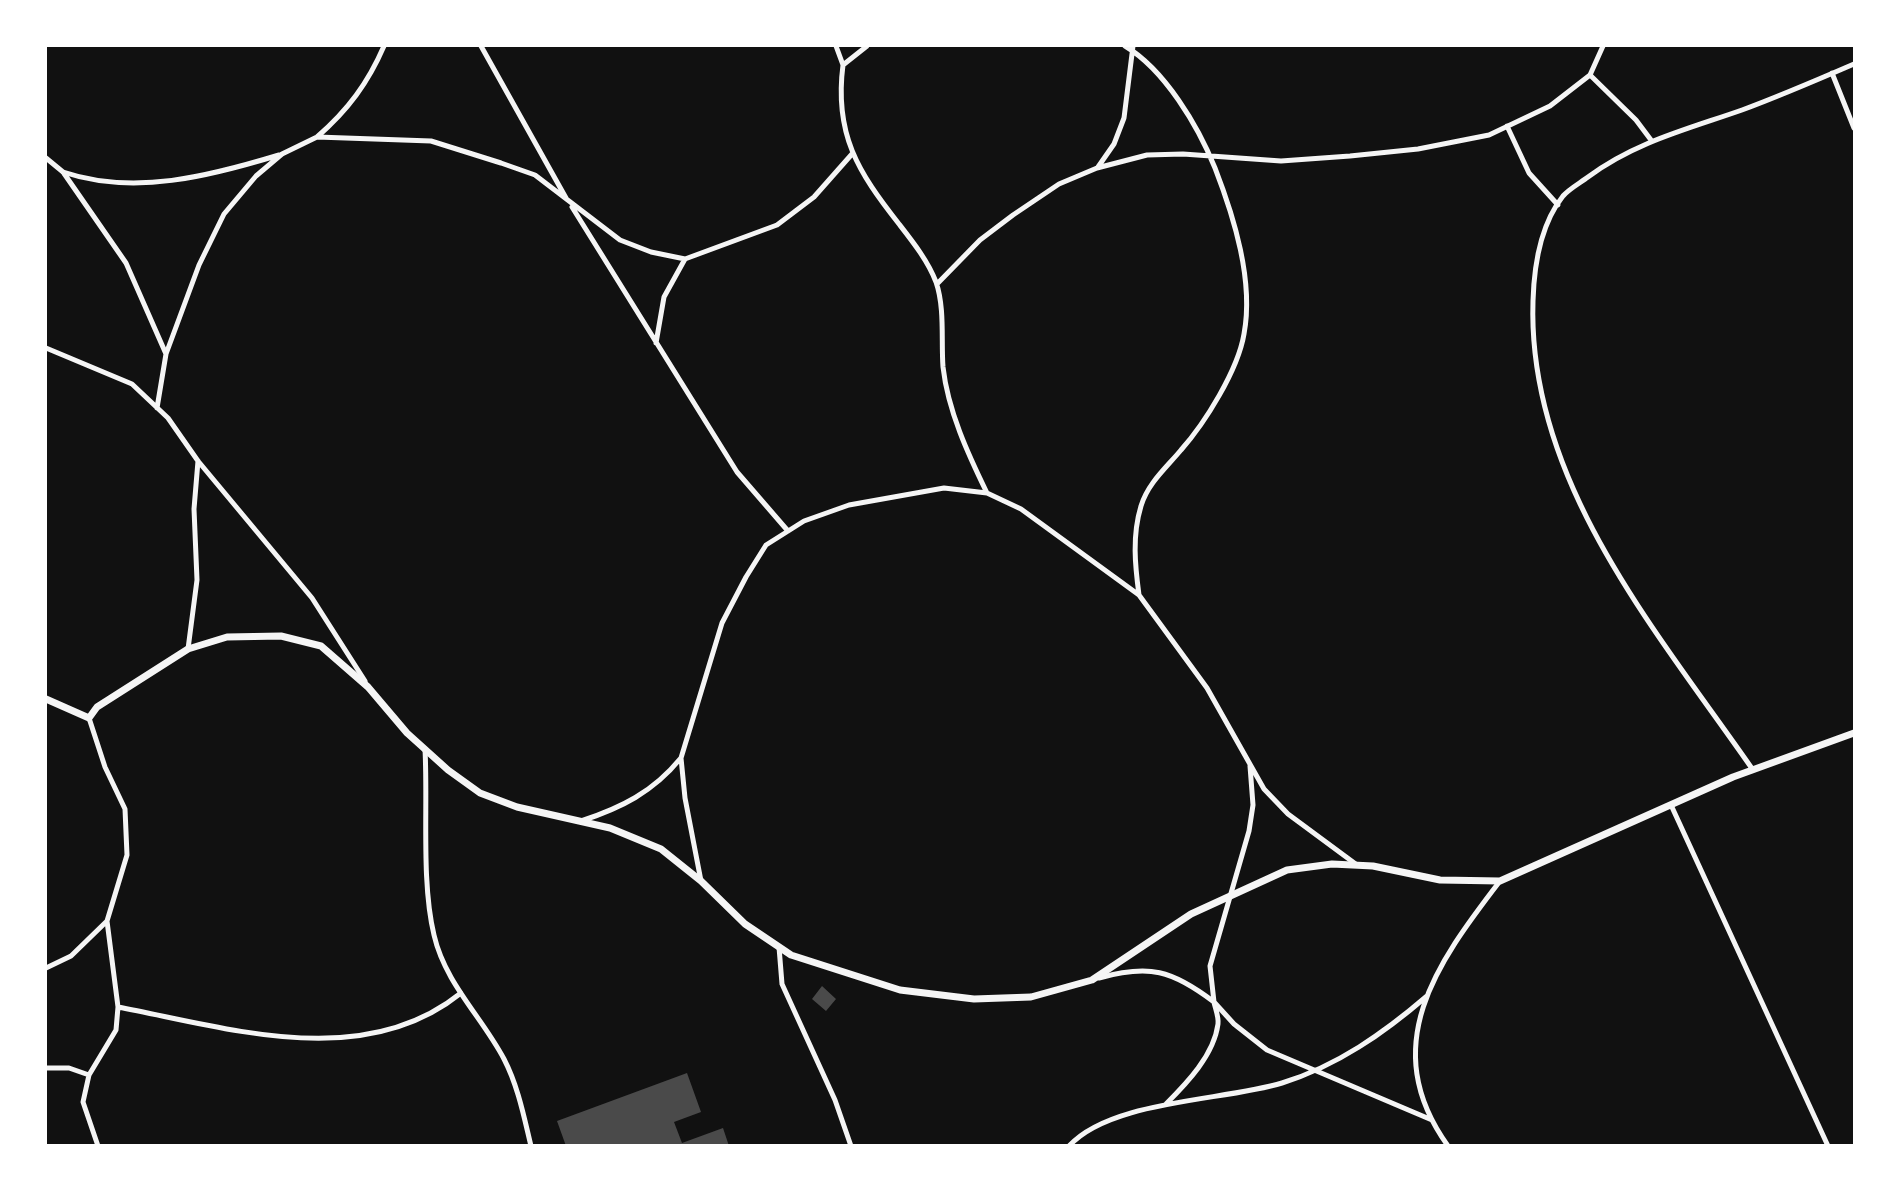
<!DOCTYPE html>
<style>
body{margin:0}
#map{position:relative;width:1900px;height:1191px;overflow:hidden;background:#111;font-family:"Nunito Sans",sans-serif}
canvas{display:block}
.frame{position:absolute;inset:0;border:47px solid #fff;pointer-events:none}
</style>
<div id="map">
<canvas width="1900" height="1191"></canvas>
<div class="frame"></div>
</div>
<script>
const ctx = document.querySelector('canvas').getContext('2d');
ctx.lineJoin = 'round';
function fill(path, color) { ctx.fillStyle = color; ctx.fill(path, 'evenodd'); }
function trace(path, color, width, dash) { ctx.strokeStyle = color; ctx.lineWidth = width; ctx.lineCap = dash ? 'butt' : 'round'; ctx.setLineDash(dash || []); ctx.stroke(path); }
const building = new Path2D(`
 M822,986L836,999L826,1011L812,999Z
 M687,1073L701,1112L674,1122L682,1143L723,1128L729,1146H566L557,1121Z`);
const service = new Path2D(`
 M481,46L566,198
 M836,46L843,65
 M867,46L843,65C834,134 858,172 899,224C913,242 928,261 936,282C945,308 941,341 943,367C948,411 968,454 987,493
 M1125,46C1165,70 1198,126 1215,168C1234,217 1254,281 1244,334C1238,370 1205,423 1181,450C1166,468 1148,483 1141,506C1132,536 1135,565 1139,595
 M1832,73L1854,128
 M1590,75L1636,120L1651,140
 M1507,126L1529,173L1558,205
 M317,137C348,110 368,83 384,46
 M46,158L63,172L126,263L166,354L157,408
 M1098,167L1114,144L1124,118L1133,46
 M63,172C134,196 210,176 279,155
 M572,207L737,472L788,531
 M937,284L980,240L1013,215L1059,184L1097,168L1147,155L1183,154L1281,161L1350,156L1418,149L1489,135L1550,106L1590,75L1603,46
 M656,343L664,297L685,259
 M46,348L132,384L168,418L198,461L312,598L365,681
 M166,354L199,265L224,214L256,176L282,154L317,137L431,141L501,163L535,175L620,240L651,252L685,259L777,225L814,197L852,154
 M188,649L197,580L194,509L198,461
 M89,718L105,767L125,809L127,855L107,921L118,1007L116,1030L89,1075L83,1102L98,1146
 M425,749C428,807 421,881 434,935C445,983 482,1017 504,1059C518,1086 524,1117 531,1146
 M1250,766L1253,805L1249,831L1210,966L1214,1002L1234,1024L1267,1050L1432,1120
 M1753,770C1656,630 1527,481 1533,301C1534,266 1540,225 1563,196C1569,189 1580,183 1588,177C1635,142 1688,129 1742,110C1780,96 1817,80 1854,64
 M1671,805L1828,1146
 M581,821C621,808 653,792 680,759
 M701,881L685,798L681,758L722,623L746,577L766,545L804,521L849,505L944,488L987,493L1021,509L1139,595L1207,688L1264,789L1288,814L1357,865
 M779,947L782,984L835,1100L851,1146
 M46,968L71,956L107,921
 M1099,978C1149,964 1172,970 1214,1002C1215,1008 1219,1017 1218,1024C1214,1055 1187,1083 1166,1104
 M118,1007C229,1028 363,1072 461,993
 M46,1068H69L89,1075
 M1069,1146C1111,1100 1223,1101 1282,1083C1337,1066 1384,1033 1427,996
 M1448,1146C1376,1046 1437,963 1500,881`);
const minor = new Path2D(`
 M46,699L89,718L97,707L188,649L227,637L281,636L321,646L368,687L407,733L448,770L480,793L517,807L610,828L661,849L701,881L745,924L791,955L900,990L974,999L1031,997L1092,980L1191,914L1287,870L1332,864L1373,866L1440,880L1500,881L1733,777L1854,733`);
fill(building, '#4a4a4a');
trace(service, '#f5f5f5', 5);
trace(minor, '#f5f5f5', 7);
</script>
